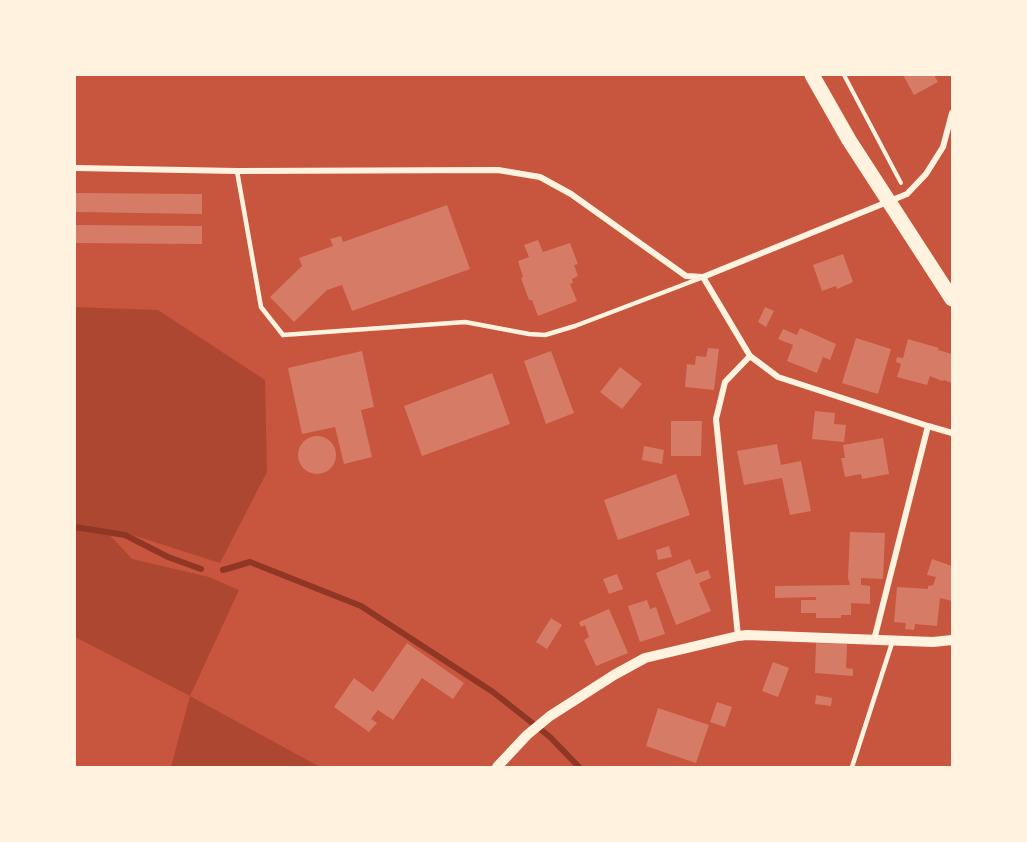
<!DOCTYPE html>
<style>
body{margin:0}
#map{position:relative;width:1027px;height:842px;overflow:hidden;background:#c8553d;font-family:Montserrat,sans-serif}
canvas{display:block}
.frame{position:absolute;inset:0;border:76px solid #fff3e0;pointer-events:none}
</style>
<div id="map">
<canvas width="1027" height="842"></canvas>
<div class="frame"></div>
</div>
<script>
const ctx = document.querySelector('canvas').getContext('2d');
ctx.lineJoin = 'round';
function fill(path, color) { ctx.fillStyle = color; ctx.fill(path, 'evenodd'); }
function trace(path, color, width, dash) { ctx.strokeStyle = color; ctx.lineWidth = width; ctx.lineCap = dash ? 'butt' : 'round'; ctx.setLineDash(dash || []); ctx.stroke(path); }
const green = new Path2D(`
 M75,307L158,310L265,380L267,472L220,563L123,532L105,530L132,559L209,577L239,590L190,696L320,767H171L190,696L75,637Z`);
const stream = new Path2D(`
 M75,527L125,535L168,557L201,569
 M223,570L250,562L361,606L493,692L550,737L579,767`);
const building = new Path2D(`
 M903,75H934L938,82L914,95Z
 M75,193L202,194V214L75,212Z
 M447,205L470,269L352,311L342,285L327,290L294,322L270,297L302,266L299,258L333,246L330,239L341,236L343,242Z
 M75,225L202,226V244L75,243Z
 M538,240L543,252L570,243L578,264L574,265L578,276L572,279L573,283L570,284L577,301L538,316L532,300H529L521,278L523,277L518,261L529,257L524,245Z
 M843,254L853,282L837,289L836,286L822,291L813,265Z
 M765,307L774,311L766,327L758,322Z
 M800,328L836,344L830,360L823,357L817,373L787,361L793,345L778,339L783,329L797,335Z
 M856,338L891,349L878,394L842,383Z
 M908,339L939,348L938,350L952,354V383L944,380L942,381L930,376L927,385L897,377L901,364L896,362L897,357L903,358Z
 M708,348L719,349L714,390L685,387L687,364L695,365L696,356L706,357Z
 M362,351L374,407L361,410L372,457L344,464L335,427L302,434L288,368Z
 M551,351L574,413L546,424L524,361Z
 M620,367L642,384L622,409L600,392Z
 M492,373L510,424L422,456L404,406Z
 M815,411L835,413L834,424L846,425L844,442L812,439Z
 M671,421H702L701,456H671Z
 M298 455a19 19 0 1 1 38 0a19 19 0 1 1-38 0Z
 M883,438L889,474L862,479L861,474L845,477L841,458H845L843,445Z
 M777,444L781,465L801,461L811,511L790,515L782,478L744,485L737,451Z
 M644,446L664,450L662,464L642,460Z
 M676,474L690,515L618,540L604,500Z
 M850,532L885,533L883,579L861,578V585L870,586V604L851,603V615H841V618H816V613H801V600H816V597L775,598V586L850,585L848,578Z
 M669,546L672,557L658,560L656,550Z
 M690,559L696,574L708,570L711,578L699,583L711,611L676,625L656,573Z
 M932,559L952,566V601L940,598L937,626L915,624L914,630L905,629L906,623L894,622L897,587L928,589V586L933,585L936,577L927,575Z
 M617,574L623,589L609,594L603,579Z
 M647,600L650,609L656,607L665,634L640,642L628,606Z
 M609,609L628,653L596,666L584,640L589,637L585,625L581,627L579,622Z
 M551,618L562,625L547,649L536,642Z
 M407,643L464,683L453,699L422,678L393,720L378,710L371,719L377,723L369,732L334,707L354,678L373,692Z
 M816,643L847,644L846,668L853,669V676L815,673Z
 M773,662L789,668L778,697L762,691Z
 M816,695L832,698L831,706L815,704Z
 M717,702L732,707L725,727L710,722Z
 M658,708L709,725L696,763L646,746Z`);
const path = new Path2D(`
 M844,75L901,183`);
const service = new Path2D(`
 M237,171L261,307L283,335L465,322L529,334L545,335L575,326L701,278
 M852,767L893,640`);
const minor = new Path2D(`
 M75,168L237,171L498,170L540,177L571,194L686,276L703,277L907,194L926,174L943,147L952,113
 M703,277L750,356L778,377L928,426L952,433
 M738,636L716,419L725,382L750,356
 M874,640L928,426`);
const tertiary = new Path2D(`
 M497,767L527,735L550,716L614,675L645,658L738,636L747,635L933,642L952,640`);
const primary = new Path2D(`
 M812,75L849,140L952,299`);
fill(green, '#ae4732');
trace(stream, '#8f3625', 6);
fill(building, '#d67c66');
trace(path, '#fff3e0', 4);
trace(service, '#fff3e0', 4.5);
trace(minor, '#fff3e0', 6);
trace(tertiary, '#fff3e0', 10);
trace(primary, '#fff3e0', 15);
</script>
